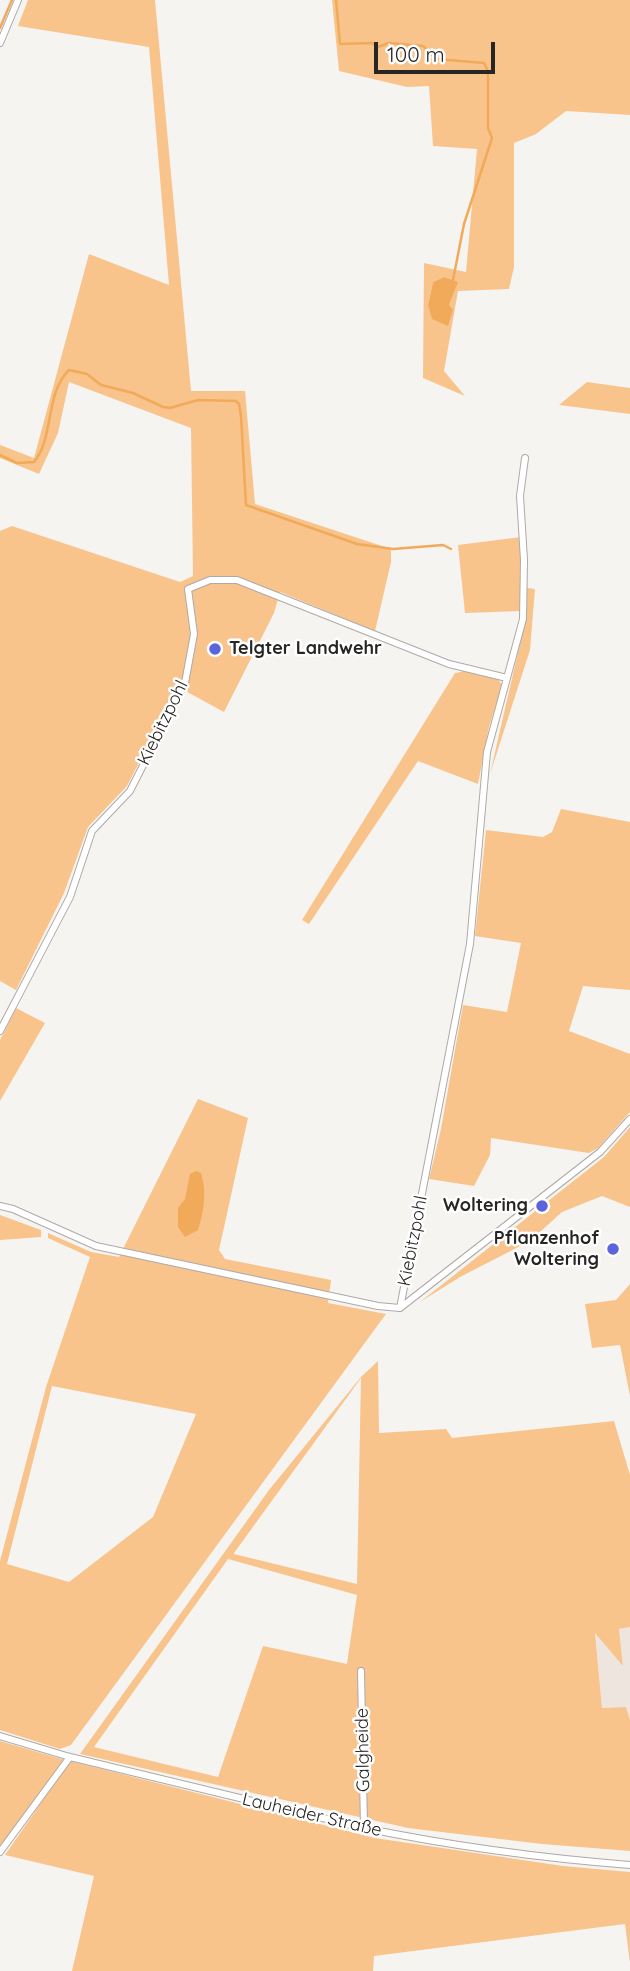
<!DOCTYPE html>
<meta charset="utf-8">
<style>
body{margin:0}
#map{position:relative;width:630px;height:1971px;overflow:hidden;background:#f6f4f1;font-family:Quicksand,sans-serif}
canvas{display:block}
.scale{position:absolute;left:374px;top:42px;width:121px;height:32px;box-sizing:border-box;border:4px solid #272625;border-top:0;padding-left:9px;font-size:21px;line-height:24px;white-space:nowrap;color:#272625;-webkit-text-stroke:5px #fff;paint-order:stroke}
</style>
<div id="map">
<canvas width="630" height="1971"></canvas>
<div class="scale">100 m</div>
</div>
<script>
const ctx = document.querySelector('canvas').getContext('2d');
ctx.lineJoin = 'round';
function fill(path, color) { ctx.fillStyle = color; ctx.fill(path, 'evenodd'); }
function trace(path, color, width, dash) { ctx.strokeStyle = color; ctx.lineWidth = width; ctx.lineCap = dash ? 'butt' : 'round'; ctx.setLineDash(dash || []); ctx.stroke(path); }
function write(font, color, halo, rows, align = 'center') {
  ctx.font = font + ' Quicksand,sans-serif'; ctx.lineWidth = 5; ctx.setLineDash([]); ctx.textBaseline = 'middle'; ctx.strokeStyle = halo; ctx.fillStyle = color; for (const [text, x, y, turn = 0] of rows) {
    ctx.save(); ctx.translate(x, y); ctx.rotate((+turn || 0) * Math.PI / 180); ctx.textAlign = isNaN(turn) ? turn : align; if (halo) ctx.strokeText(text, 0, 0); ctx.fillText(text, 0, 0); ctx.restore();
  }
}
const built = new Path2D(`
 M630,1627V1720L626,1707L602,1708L595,1631L623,1665L619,1629Z`);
const green = new Path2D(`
 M28,0H155L191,391H245L255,504L391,549V562L375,631L280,592L274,613L224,712L178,687L127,786L88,827L64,893L16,990L0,981V531L12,526L180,582L193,576L191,428L69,382L58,433L39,474L0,458V445L34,458L89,254L169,285L149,47L18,26Z
 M332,0H630V115L566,111L536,134L514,143V267L509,289L458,291L444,371L465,396L423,378L424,263L466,272L477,149L433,146L429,86L407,87L339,71ZM444,277L457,282L449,305H428L433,282Z
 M587,382L630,388V414L559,405Z
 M521,537V611L465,613L458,545Z
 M527,588L535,589L530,650L490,774L525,622Z
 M466,671L498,679L502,685L489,727L478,784L418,761L309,924L302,920L455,673Z
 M561,809L630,822V990L583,986L569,1031L630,1054V1112L598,1148L589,1153L491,1138L490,1155L474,1186L429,1179L441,1129L463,1005L507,1012L521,943L475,936L486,830L543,837L552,832Z
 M16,1008L45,1023L0,1101V1040Z
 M198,1099L248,1118L219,1250L225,1259L331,1280L328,1303L386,1314L71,1745L60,1749L0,1730V1561L46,1387L90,1257L48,1238V1233L91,1252L119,1257ZM52,1386L196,1414L153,1517L69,1582L7,1564Z
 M630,1127V1207L602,1196L562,1212L530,1241L460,1277L420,1302L604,1157Z
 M0,1215L41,1230V1237L0,1240Z
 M630,1284V1396L620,1345L592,1348L585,1304L616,1300Z
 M378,1361L379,1433L446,1429L452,1438L614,1421L630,1475V1627L619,1629L623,1666L595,1633L602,1708L626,1707L630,1720V1851L542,1844L408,1828L80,1754L269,1490L361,1377ZM361,1378L357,1584L234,1554V1553ZM228,1559L357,1595L347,1664L263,1646L218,1777L94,1747Z
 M0,1741L65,1760L0,1848Z
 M70,1761L375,1838L563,1866L630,1872V1963L625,1924L374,1956L373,1971H72L94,1876L5,1855Z`);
const water = new Path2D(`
 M444,277L458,282L449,305L453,310L448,326L432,319L428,305L433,282Z
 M196,1171L201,1173C207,1192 204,1211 198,1230L185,1237L178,1227V1208L185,1199L190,1174Z`);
const stream = new Path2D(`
 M336,0L340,44L372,43L378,47L389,43L423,46L436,59L484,63L488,71V128L492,138L464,224L453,280
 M0,28L12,0
 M0,455L17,463L34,462C54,439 45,393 69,370L87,374L101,385L133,393L163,407L170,408L198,400L236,401L239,404L241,416L246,505L357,544L393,549L443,545L451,549`);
const street = new Path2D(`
 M0,43L18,0
 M0,1031L70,897L92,831L130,791L185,683L194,634L188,589L210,580H237L449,664L507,678
 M0,1206L13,1209L96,1246L378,1306L400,1308L600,1152L630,1119
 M400,1308L470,944L487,752L523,619L524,560L520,496L525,458
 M361,1671L364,1828
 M0,1736L70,1757L364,1828C452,1846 541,1858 630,1865
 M0,1852L70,1757`);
const markers = [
 [215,649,7,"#5a64db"],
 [542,1206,7,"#5a64db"],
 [613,1249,7,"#5a64db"]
];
const poiNames = [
 ["Telgter Landwehr",229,649,"left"],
 ["Woltering",528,1206],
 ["Pflanzenhof",599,1239],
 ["Woltering",599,1260]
];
const streetNames = [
 ["Kiebitzpohl",163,723,-64],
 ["Kiebitzpohl",413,1241,-79],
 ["Galgheide",363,1750,-91],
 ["Lauheider Straße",312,1815,13]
];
fill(built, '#eee6de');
fill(green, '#f8c48c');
fill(water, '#f0aa59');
trace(stream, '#f0aa59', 2.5);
trace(street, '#adaaa8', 8);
trace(street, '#fff', 6);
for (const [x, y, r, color] of markers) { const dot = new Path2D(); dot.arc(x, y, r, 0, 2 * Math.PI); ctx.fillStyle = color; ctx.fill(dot); trace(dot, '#fff', 2.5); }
write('bold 18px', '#272625', '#fff', poiNames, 'right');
write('18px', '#272625', '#fff', streetNames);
</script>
